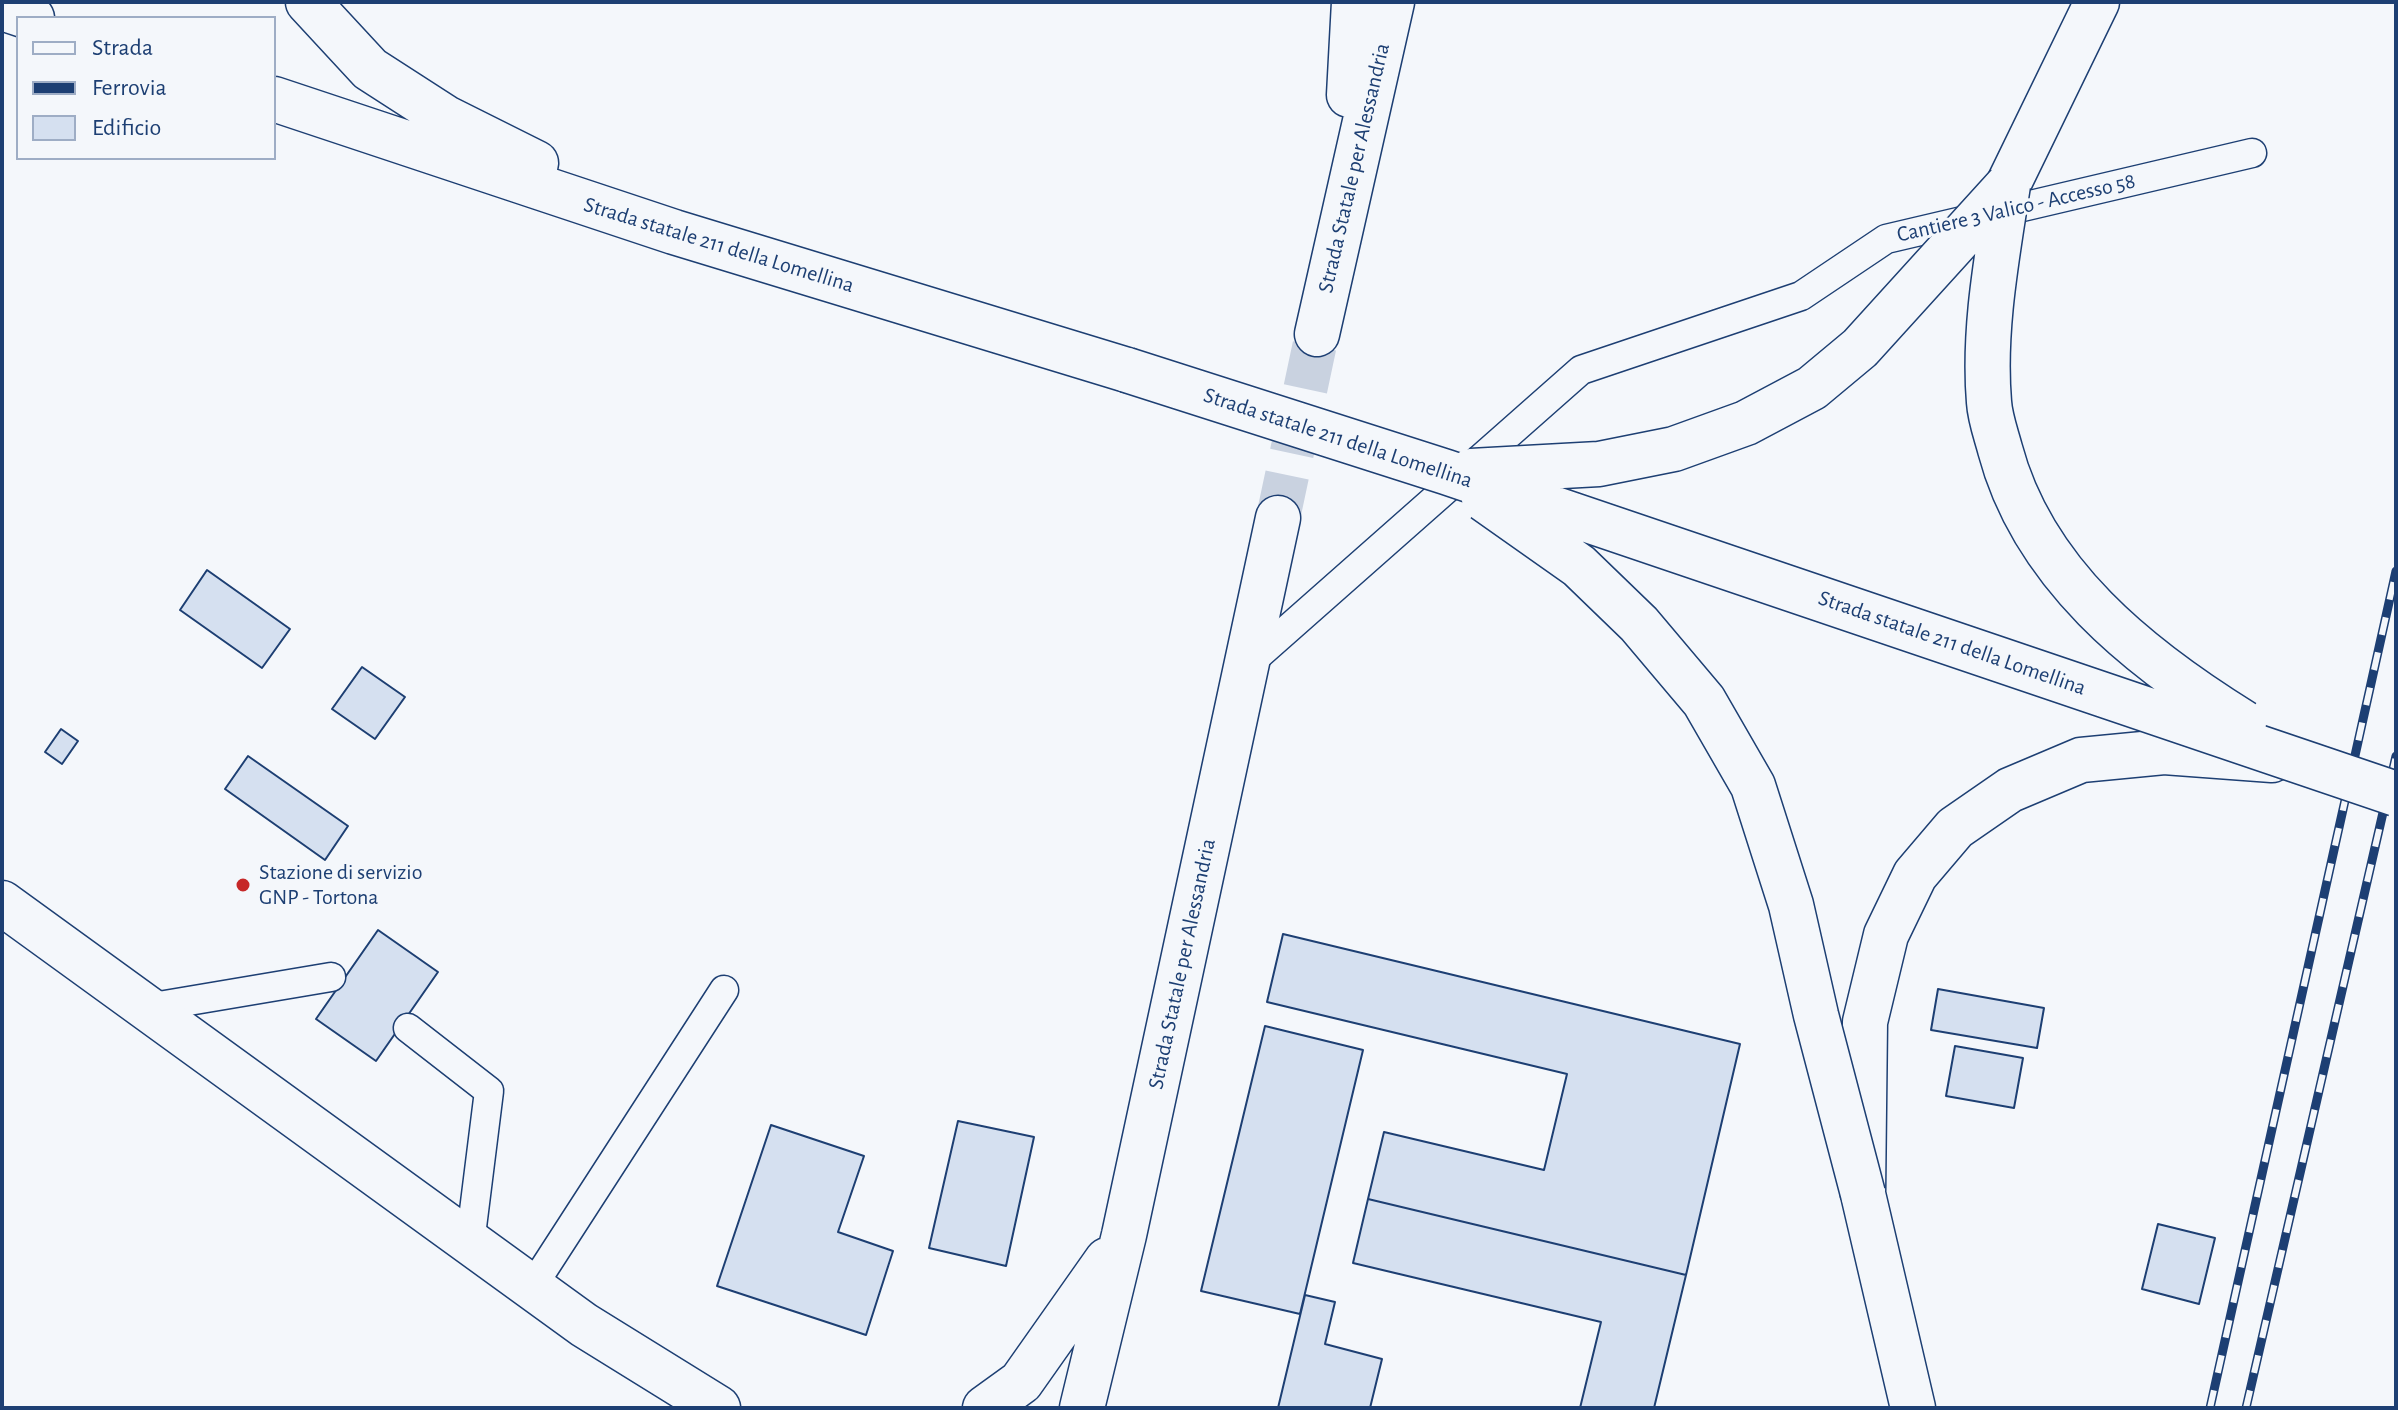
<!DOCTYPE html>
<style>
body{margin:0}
#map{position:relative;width:2398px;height:1410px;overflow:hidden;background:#f4f7fb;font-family:"Alegreya Sans",sans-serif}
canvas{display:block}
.frame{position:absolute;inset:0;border:4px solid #1d3f73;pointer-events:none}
.legend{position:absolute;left:16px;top:16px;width:260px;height:144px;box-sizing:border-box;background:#f4f7fb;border:2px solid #9eadc5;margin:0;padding:10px 14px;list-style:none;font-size:24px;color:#1d3f73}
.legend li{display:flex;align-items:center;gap:16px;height:40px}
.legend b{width:40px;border:2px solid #9eadc5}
</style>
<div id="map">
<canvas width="2398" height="1410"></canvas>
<div class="frame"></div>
<ul class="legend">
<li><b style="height:10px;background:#f4f7fb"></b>Strada</li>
<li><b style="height:10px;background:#1d3f73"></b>Ferrovia</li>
<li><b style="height:22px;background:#d5e0f0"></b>Edificio</li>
</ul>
</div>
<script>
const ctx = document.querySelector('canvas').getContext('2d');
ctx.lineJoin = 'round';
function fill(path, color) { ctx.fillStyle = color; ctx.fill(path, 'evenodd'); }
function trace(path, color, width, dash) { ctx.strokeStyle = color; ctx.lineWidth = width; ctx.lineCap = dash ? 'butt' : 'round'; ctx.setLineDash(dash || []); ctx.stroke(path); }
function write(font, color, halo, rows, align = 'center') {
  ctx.font = font + ' "Alegreya Sans",sans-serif'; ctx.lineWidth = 6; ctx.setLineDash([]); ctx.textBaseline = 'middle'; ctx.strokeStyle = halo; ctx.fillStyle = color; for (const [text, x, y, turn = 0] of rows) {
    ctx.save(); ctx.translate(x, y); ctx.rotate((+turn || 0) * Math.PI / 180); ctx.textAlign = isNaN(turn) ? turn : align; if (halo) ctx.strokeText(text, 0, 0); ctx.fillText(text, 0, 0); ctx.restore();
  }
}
const building = new Path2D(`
 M207,570L290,629L262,668L180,610Z
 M362,667L405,697L375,739L332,709Z
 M61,729L78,741L62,764L45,752Z
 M248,756L348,826L325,860L225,789Z
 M378,930L438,972L376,1061L316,1019Z
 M1283,934L1740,1044L1686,1275L1368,1199L1384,1132L1544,1170L1567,1074L1267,1002Z
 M1938,989L2044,1008L2037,1048L1931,1030Z
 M1265,1026L1363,1050L1300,1314L1201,1291Z
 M1955,1046L2023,1058L2014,1108L1946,1096Z
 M958,1121L1034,1137L1006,1266L929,1248Z
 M771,1125L864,1156L838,1232L893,1251L866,1335L717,1286Z
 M1368,1199L1686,1275L1654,1408H1580L1601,1322L1353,1263Z
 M2158,1224L2215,1238L2199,1304L2142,1289Z
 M1305,1295L1335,1302L1325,1344L1382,1359L1370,1408H1278Z`);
const primaryTunnel = new Path2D(`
 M1278,518L1317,334`);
const service = new Path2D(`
 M1247,665L1581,370L1801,296L1886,239L2252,153
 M147,1008L331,977
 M408,1028L489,1091L470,1243
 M532,1287L724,990`);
const primary = new Path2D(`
 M308,2L370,69L446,118L536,163
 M2,8L32,18
 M1349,95L1354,2
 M274,99L674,232L1127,370
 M2008,185L2097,2
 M1317,334L1392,2
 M2,903L584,1325L718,1408
 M985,1408L1021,1382L1107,1260
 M1082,1408L1124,1235L1278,518
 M1913,1408L1863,1194L1865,1022L1886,935L1915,875L1955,828L2010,790L2081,760L2164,752L2272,760`);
const rail = new Path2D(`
 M2210,1408L2396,571
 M2246,1408L2396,756`);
const primaryBridge = new Path2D(`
 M2008,185C1997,257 1983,330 1989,402C1990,418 1996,434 2000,449C2033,574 2139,658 2244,723
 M1127,370L1446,472L2396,794
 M1471,471L1599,464L1674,449L1746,423L1812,388L1860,348L2008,185
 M1484,499L1579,566L1639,624L1704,701L1753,786L1791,905L1816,1015L1863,1194`);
const markers = [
 [243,885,8,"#c62828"]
];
const streetNames = [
 ["Strada Statale per Alessandria",1354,168,-77],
 ["Cantiere 3 Valico - Accesso 58",2016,208,-13],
 ["Strada statale 211 della Lomellina",719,245,17],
 ["Strada statale 211 della Lomellina",1338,438,18],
 ["Strada statale 211 della Lomellina",1952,643,19],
 ["Strada Statale per Alessandria",1182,964,-78]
];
const poiNames = [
 ["Stazione di servizio",259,872],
 ["GNP - Tortona",259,897]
];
fill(building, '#d5e0f0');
trace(building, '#1d3f73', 2);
trace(primaryTunnel, '#c9d2e0', 44, [44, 22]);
trace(service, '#1d3f73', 31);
trace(primary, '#1d3f73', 47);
trace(service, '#f4f7fb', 28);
trace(primary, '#f4f7fb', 44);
trace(rail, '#1d3f73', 9);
trace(rail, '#f4f7fb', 6, [18]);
trace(primaryBridge, '#1d3f73', 47, []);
trace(primaryBridge, '#f4f7fb', 44);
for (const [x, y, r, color] of markers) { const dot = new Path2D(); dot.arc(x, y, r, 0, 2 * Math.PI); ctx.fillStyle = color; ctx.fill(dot); trace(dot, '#f4f7fb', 3); }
write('22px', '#1d3f73', '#f4f7fb', streetNames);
write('22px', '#1d3f73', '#f4f7fb', poiNames, 'left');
</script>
